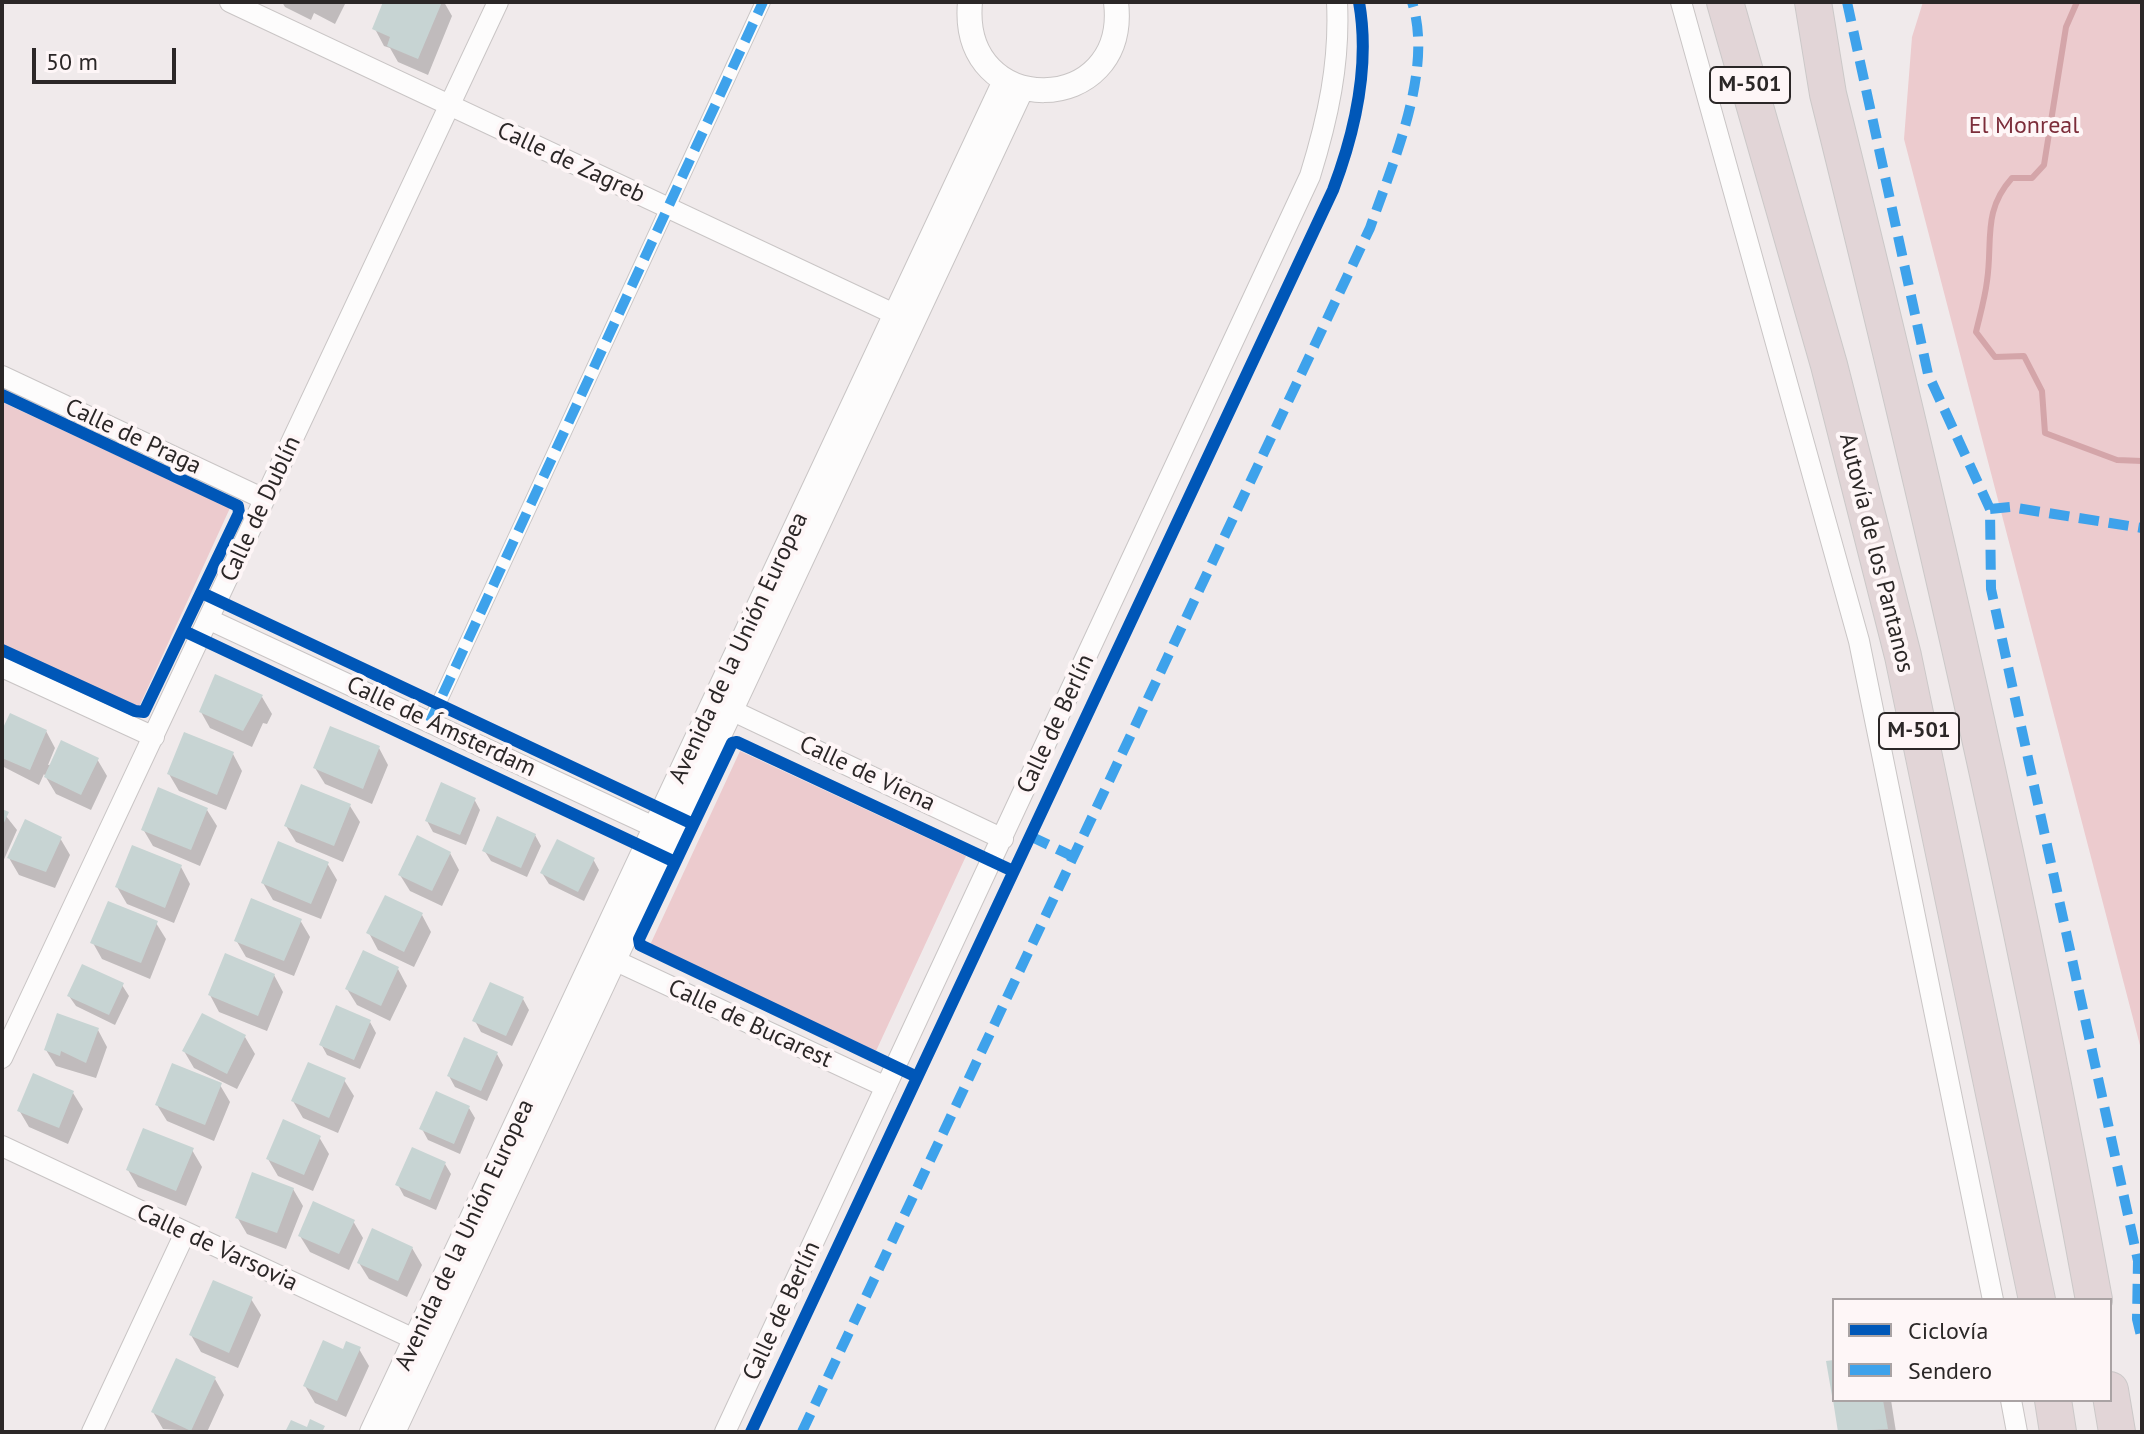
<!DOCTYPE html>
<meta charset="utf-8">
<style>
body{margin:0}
#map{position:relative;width:2144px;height:1434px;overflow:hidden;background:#f0eaeb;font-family:"PT Sans",sans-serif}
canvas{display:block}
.frame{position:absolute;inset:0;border:4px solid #2b2727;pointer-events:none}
.legend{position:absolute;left:1832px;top:1298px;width:280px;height:104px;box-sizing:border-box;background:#fef6f7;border:2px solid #aaa3a4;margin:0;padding:10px 14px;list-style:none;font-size:24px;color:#2b2727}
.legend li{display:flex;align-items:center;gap:16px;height:40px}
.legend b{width:40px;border:2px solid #aaa3a4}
.scale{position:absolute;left:32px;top:48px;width:144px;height:36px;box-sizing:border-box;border:4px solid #2b2727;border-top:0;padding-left:10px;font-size:24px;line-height:28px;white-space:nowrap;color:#2b2727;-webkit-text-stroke:6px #fef6f7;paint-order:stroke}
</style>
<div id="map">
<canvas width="2144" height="1434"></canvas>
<div class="frame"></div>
<ul class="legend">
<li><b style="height:10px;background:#0057b8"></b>Ciclovía</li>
<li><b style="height:10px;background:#3ea2eb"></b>Sendero</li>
</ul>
<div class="scale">50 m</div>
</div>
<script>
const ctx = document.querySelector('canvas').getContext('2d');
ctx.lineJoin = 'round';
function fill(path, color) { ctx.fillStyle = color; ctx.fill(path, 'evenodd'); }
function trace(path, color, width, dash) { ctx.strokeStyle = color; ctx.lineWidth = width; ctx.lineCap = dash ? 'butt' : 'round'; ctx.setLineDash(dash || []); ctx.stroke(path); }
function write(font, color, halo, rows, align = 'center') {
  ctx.font = font + ' "PT Sans",sans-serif'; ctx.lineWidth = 8; ctx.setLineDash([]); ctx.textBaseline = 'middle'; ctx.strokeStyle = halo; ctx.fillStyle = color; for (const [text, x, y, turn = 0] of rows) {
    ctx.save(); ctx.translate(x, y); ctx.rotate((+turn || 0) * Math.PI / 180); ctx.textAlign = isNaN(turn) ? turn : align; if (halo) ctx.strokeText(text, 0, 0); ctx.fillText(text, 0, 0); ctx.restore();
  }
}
const green = new Path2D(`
 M1923,2H2142V1053L1904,139L1912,37Z
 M2,402L230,508L138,709L2,645Z
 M740,751L966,856L876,1051L650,945Z`);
const shadow = new Path2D(`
 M282,2H346L335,24L314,13L311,20L285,7Z
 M386,2H444L452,16L428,75L398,62L390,48L384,46L375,29Z
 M216,676L262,697L272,714L267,724L263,723L252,747L210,728L201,712Z
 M46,731L55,748L48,765L97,759L107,776L91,810L56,794L44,774L39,785L2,766V735Z
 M379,748L388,765L372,804L325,784L315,768Z
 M233,754L242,771L226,810L179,791L169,774Z
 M474,799L480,810L466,845L433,832L427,821Z
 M350,806L360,822L343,862L296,842L286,826Z
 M207,810L217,826L200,866L153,846L143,829Z
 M2,811L17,830L2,864Z
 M535,835L541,846L527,877L491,861L484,850Z
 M60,838L70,855L55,888L19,875L9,858Z
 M450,853L459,870L442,906L410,891L400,875Z
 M593,859L599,870L584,901L549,884L542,873Z
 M327,863L337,880L321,919L273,900L263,883Z
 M181,867L190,884L174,923L127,904L117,887Z
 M422,915L431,932L414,967L378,950L369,933Z
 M300,920L310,937L294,976L246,957L236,940Z
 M156,923L166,939L150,979L102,959L93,943Z
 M398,969L407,986L390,1021L357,1005L347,989Z
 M274,975L283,992L267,1031L219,1012L210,995Z
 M122,985L129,996L115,1025L76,1006L69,996Z
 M523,999L529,1010L512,1046L481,1032L475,1021Z
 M370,1022L376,1033L360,1069L327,1055L321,1044Z
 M98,1030L107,1047L96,1078L56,1066L46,1050Z
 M245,1037L255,1054L237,1089L194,1068L184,1051Z
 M497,1054L503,1065L487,1101L455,1087L449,1076Z
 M344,1080L354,1096L338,1133L303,1118L293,1101Z
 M220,1085L230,1102L214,1141L167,1121L157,1105Z
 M73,1093L83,1109L68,1144L29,1127L19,1110Z
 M469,1108L475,1118L460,1154L428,1140L422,1129Z
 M319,1137L329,1154L313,1191L278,1176L268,1159Z
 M192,1150L202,1167L186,1206L138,1187L128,1170Z
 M445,1164L451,1174L436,1210L404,1196L398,1185Z
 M293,1189L303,1206L286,1249L247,1234L237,1217Z
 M353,1221L363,1238L349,1270L310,1252L300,1236Z
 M412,1248L422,1265L407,1297L369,1279L359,1263Z
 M251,1299L261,1315L238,1368L201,1352L191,1335Z
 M359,1349L369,1366L346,1417L315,1403L305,1386Z
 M215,1379L224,1395L207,1432L163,1429L153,1412Z
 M1835,1400H1891L1896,1432H1840Z`);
const stream = new Path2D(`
 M2077,2L2066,27L2044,165L2032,178H2012C1982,211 1993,242 1987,281C1985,298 1980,315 1976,332L1995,357L2024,356L2042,391L2045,433L2117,460L2142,461`);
const building = new Path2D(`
 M383,2H442L418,59L387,46L390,37L372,29Z
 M215,674L263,695L243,731L199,712Z
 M10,713L47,730L30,770L2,758V730Z
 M330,726L380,746L363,789L313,768Z
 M184,732L234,752L217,795L167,774Z
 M61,740L99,758L81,795L44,777Z
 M441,782L476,798L460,835L425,821Z
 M301,784L351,804L334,846L284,826Z
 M158,787L208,808L191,850L141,830Z
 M2,809L9,812L2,827Z
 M497,816L536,834L521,868L482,851Z
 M25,819L62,837L46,872L7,858Z
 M417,835L451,852L432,891L398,875Z
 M557,839L595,858L578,892L540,873Z
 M278,841L329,862L311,904L261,883Z
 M132,845L182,865L165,908L115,887Z
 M385,895L423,913L404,952L366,933Z
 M251,898L302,919L284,961L234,941Z
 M108,901L158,921L141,963L90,943Z
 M363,950L399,967L381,1006L345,989Z
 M225,953L275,974L258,1016L208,995Z
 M82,964L124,983L109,1015L67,996Z
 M490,982L524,997L506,1036L472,1021Z
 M336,1005L371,1020L354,1060L319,1045Z
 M57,1013L99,1028L86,1063L61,1051L60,1056L44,1050Z
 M202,1013L246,1035L227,1074L182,1051Z
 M464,1037L498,1052L481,1091L447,1076Z
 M308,1062L346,1078L329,1118L291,1101Z
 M172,1063L222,1083L205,1125L155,1105Z
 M33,1073L74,1091L59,1128L17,1111Z
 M436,1091L470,1106L454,1144L419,1129Z
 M283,1119L321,1136L304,1175L266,1159Z
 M143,1128L194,1148L176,1191L126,1170Z
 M412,1147L446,1162L430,1200L395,1185Z
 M252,1172L294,1188L277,1233L235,1218Z
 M313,1201L355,1220L339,1254L298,1236Z
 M372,1228L413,1247L398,1281L357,1263Z
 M213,1280L253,1297L229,1353L189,1335Z
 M323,1340L343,1349L346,1341L361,1347L337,1401L303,1386Z
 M176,1358L216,1377L191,1431L151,1412Z
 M1834,1360V1396H1832L1826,1361Z
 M1833,1400H1883L1888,1429L1838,1432Z
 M310,1419L325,1426L322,1432H285L291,1420L307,1427Z`);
const pedestrian = new Path2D(`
 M430,722L763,2`);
const minor = new Path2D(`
 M230,2L907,320
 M1681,2L1859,641L1993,1300
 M2,376L264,499
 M210,620L669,834
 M2,667L154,737
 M731,710L1003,839
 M614,960L886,1087
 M2,1058L498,2
 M2,1146L429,1346
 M2011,1400L2017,1432
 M92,1432L185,1233
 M725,1432L1310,176C1328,118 1340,63 1337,2`);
const tertiary = new Path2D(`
 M970,2C959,121 1130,118 1116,2
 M372,1432L1005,81
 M393,1432L1022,88`);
const motorway = new Path2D(`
 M1725,2L1829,365L1903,656L2037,1300
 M1813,2L1828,94C1927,493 2020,894 2094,1300
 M2110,1390L2117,1432
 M2053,1400L2058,1432`);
const quiet = new Path2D(`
 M1847,2L1928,374L1990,509L1991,589L2138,1261L2137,1319L2142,1340
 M1990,509L2010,507L2142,528
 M430,722L763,2
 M1030,836L1074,857
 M802,1432L1370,228C1393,162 1434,70 1412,2`);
const cycleway = new Path2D(`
 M2,395L238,506L239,513L144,712L135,711L2,650
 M202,593L693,824
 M184,631L675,862
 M917,1077L640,945L639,939L732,743L737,742L1013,871
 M751,1432L1333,190C1355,132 1370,64 1359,2`);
const shields = [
 [1750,85,80],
 [1919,731,80]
];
const shieldNames = [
 ["M-501",1750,85],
 ["M-501",1919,731]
];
const parkNames = [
 ["El Monreal",2024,126]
];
const streetNames = [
 ["Calle de Zagreb",571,163,25],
 ["Calle de Praga",133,437,25],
 ["Calle de Dublín",261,509,-65],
 ["Autovía de los Pantanos",1876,553,76],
 ["Avenida de la Unión Europea",739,648,-65],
 ["Calle de Berlín",1056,724,-65],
 ["Calle de Ámsterdam",441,727,25],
 ["Calle de Viena",867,774,25],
 ["Calle de Bucarest",750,1024,25],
 ["Avenida de la Unión Europea",465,1235,-65],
 ["Calle de Varsovia",217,1248,25],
 ["Calle de Berlín",782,1311,-65]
];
fill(green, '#eccbce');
fill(shadow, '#0003');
trace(stream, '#d4a5a9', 6);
fill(building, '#c7d4d3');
trace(pedestrian, '#c9c5c5', 16);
trace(minor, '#c9c5c5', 22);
trace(tertiary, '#c9c5c5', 26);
trace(motorway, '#cbc8c8', 38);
trace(pedestrian, '#fdfcfc', 14);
trace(minor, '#fdfcfc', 20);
trace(tertiary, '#fdfcfc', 24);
trace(motorway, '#e2d5d7', 36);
trace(quiet, '#3ea2eb', 10, [20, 10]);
trace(cycleway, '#0057b8', 12);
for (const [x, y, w] of shields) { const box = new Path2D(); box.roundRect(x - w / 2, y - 18, w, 36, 6); ctx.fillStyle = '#fef6f7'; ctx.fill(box); trace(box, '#2b2727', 2); }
write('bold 22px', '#2b2727', null, shieldNames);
write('24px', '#7c2d3a', '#fef6f7', parkNames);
write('24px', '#2b2727', '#fef6f7', streetNames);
</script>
